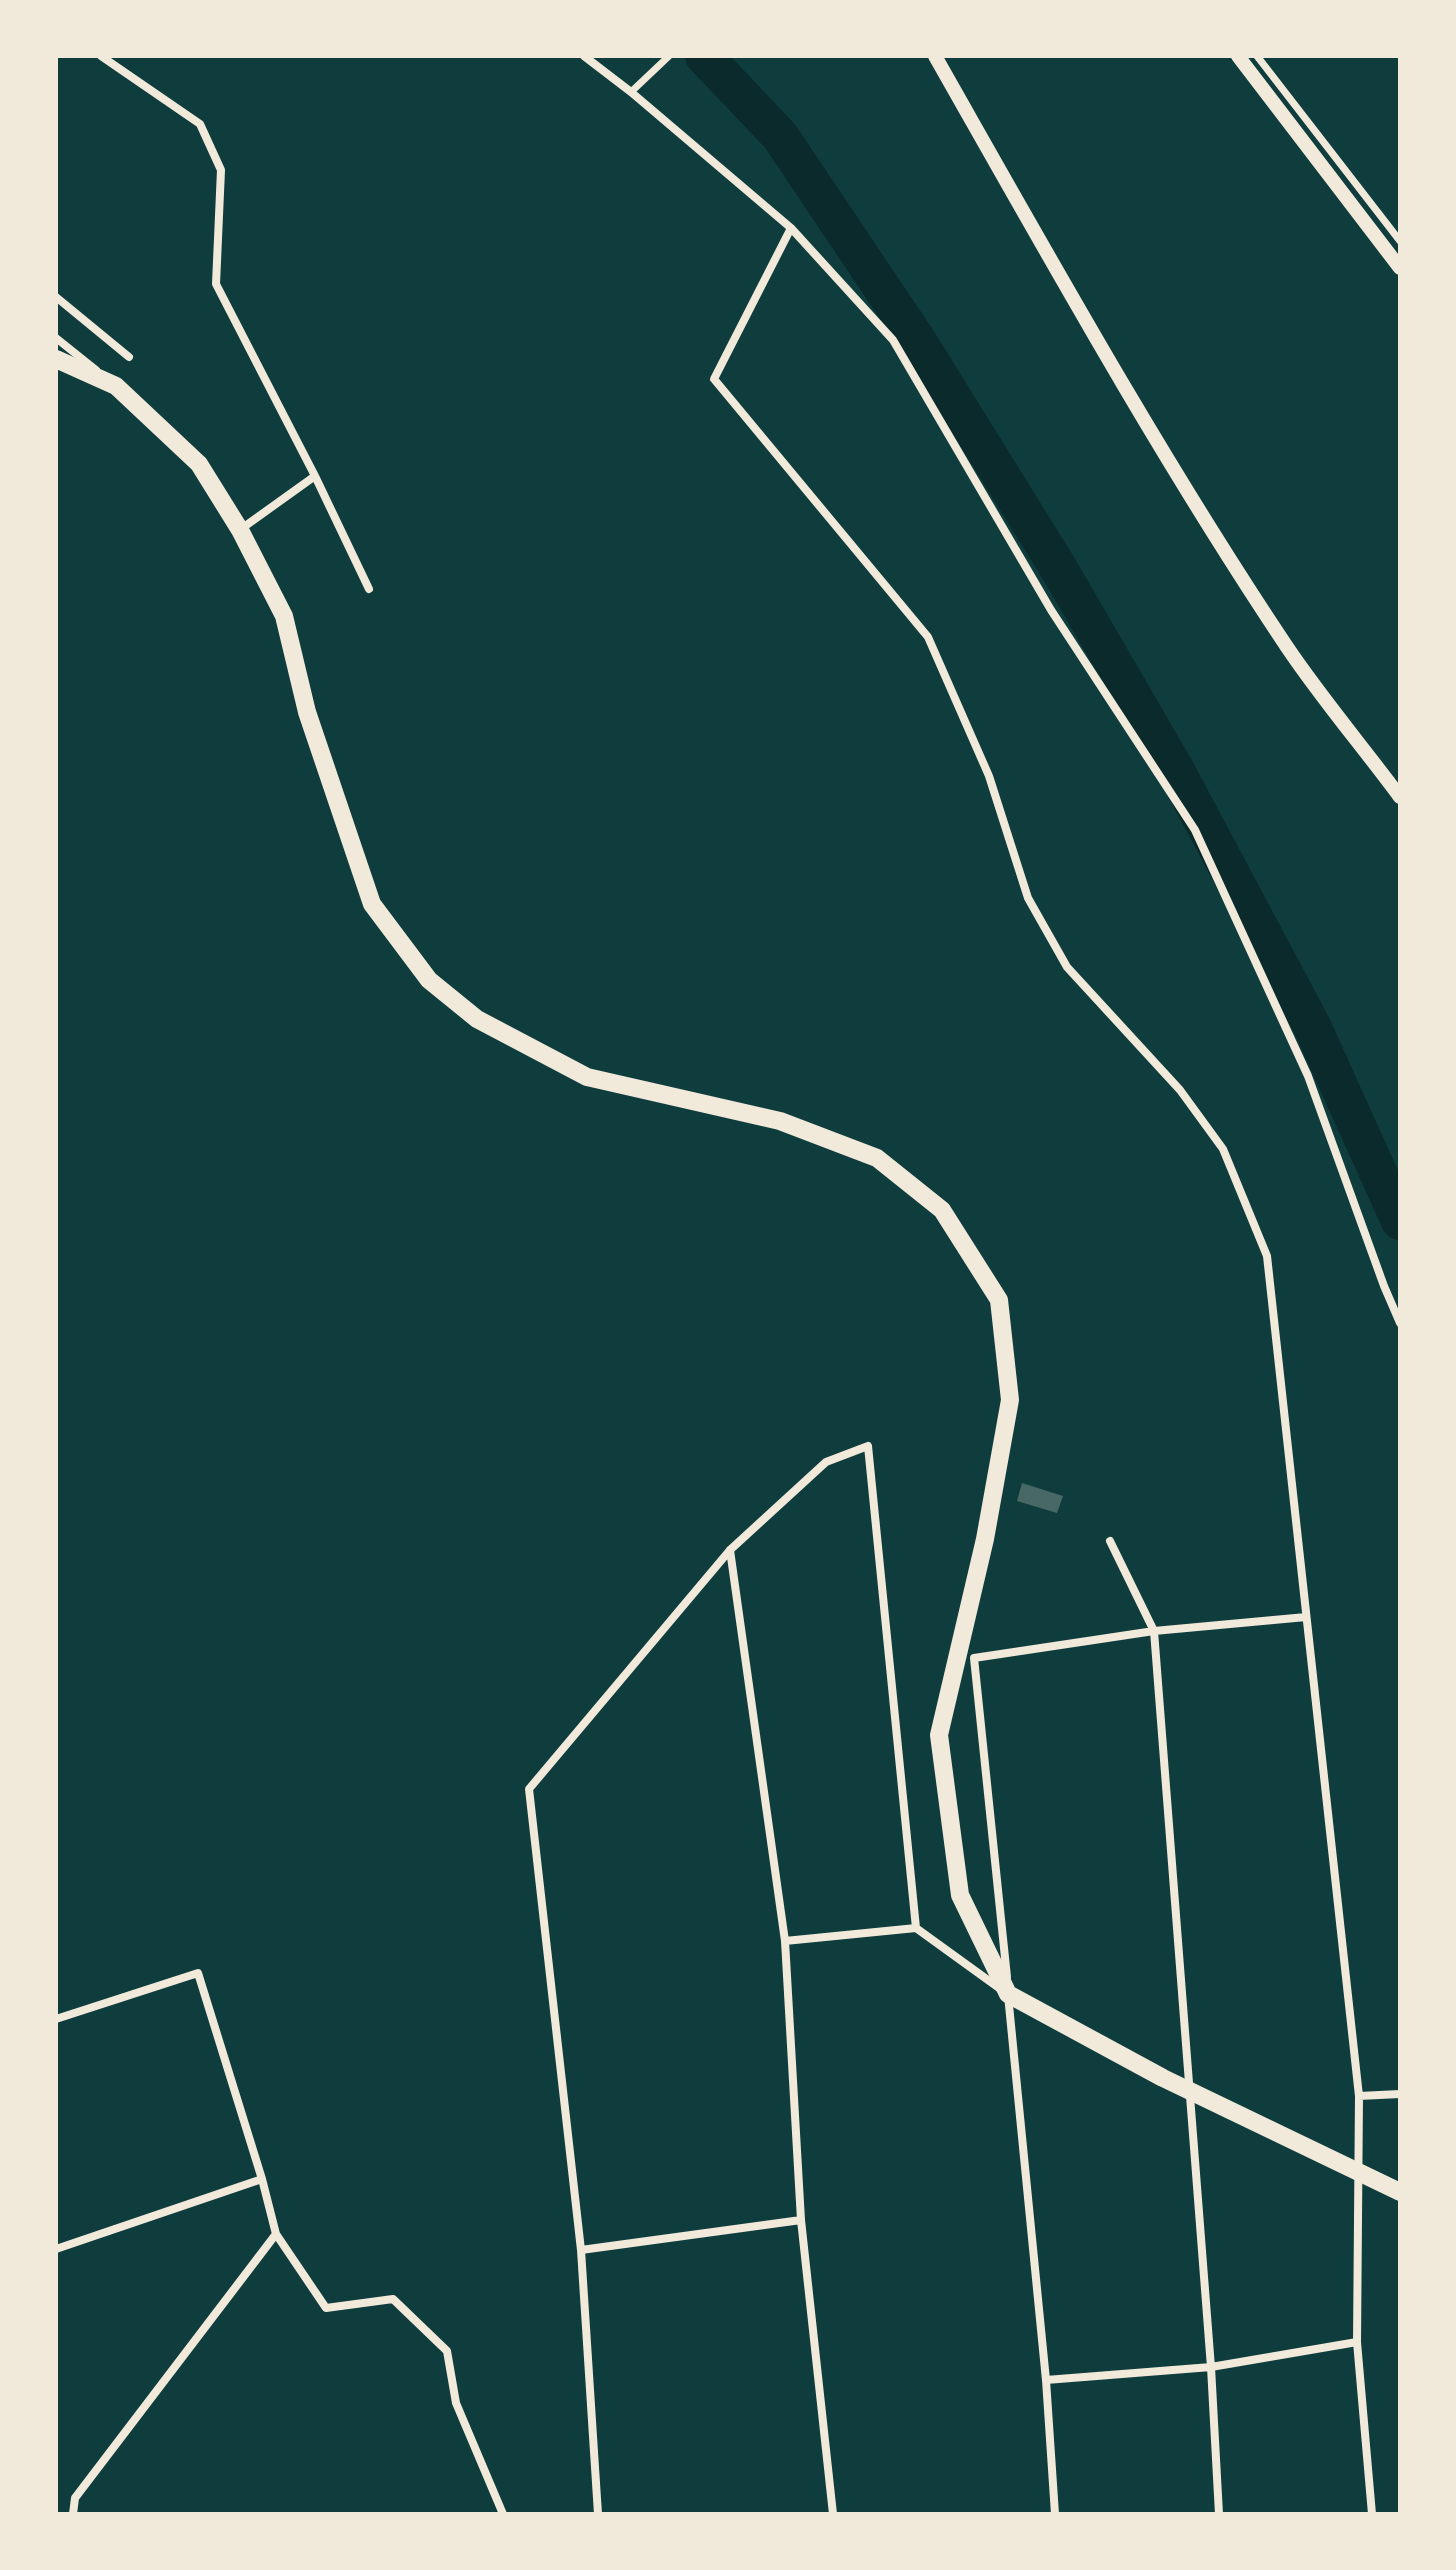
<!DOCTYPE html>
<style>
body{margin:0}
#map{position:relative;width:1456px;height:2570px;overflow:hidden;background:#0f3d3e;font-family:Arial,sans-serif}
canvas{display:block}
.frame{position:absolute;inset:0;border:58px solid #f1e9da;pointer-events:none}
</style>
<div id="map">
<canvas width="1456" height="2570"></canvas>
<div class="frame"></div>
</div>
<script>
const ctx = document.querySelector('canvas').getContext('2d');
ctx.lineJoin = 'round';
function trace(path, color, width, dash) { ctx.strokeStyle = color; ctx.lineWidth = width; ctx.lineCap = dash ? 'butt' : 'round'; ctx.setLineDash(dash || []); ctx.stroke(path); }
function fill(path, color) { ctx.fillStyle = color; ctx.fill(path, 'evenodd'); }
const river = new Path2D(`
 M704,56L780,136L917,340L1059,569L1175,769L1312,1026L1400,1221`);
const building = new Path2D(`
 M1022,1483L1063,1496L1057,1513L1017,1501Z`);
const pedestrian = new Path2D(`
 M1257,56L1400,241
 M631,92L669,56`);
const minor = new Path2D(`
 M101,56L200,124L221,170L216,284L315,476L369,589
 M584,56L631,92L791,228L893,340L1051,610L1195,830L1308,1076L1384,1286L1400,1323
 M791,228L714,379L928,637L989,776L1028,898L1067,967L1180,1090L1223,1149L1267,1256L1359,2096L1357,2342L1372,2514
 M56,297L129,357
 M56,338L96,370
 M241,529L315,476
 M1110,1541L1154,1631L1211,2367L1219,2514
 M730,1550L785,1941L801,2220L833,2514
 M785,1941L916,1928
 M1007,1977L974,1658L1154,1631L1306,1617
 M1008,1995L1046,2380L1055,2514
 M56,2019L198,1973L262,2179L276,2234L326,2308L393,2299L447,2351L456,2403L503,2514
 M1359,2096L1400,2094
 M56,2249L262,2179
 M581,2250L801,2220
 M1046,2380L1211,2367L1357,2342
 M73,2514L75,2498L276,2234
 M598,2514L581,2250L529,1789L730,1550L826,1462L868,1446L916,1928L999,1988`);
const tertiary = new Path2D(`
 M935,56C1048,255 1160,457 1287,647C1322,699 1363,747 1400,797
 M1238,56L1400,268`);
const primary = new Path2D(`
 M56,359L116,386L199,464L240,530L284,616L307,712L372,904L429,980L477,1019L587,1077L780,1121L877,1158L942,1210L999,1300L1010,1400L985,1539L939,1735L960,1895L1008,1994L1163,2078L1400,2192`);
trace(river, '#0a2a2b', 38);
fill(building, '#486865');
trace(pedestrian, '#f1e9da', 7);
trace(minor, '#f1e9da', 8);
trace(tertiary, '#f1e9da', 14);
trace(primary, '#f1e9da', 18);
</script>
